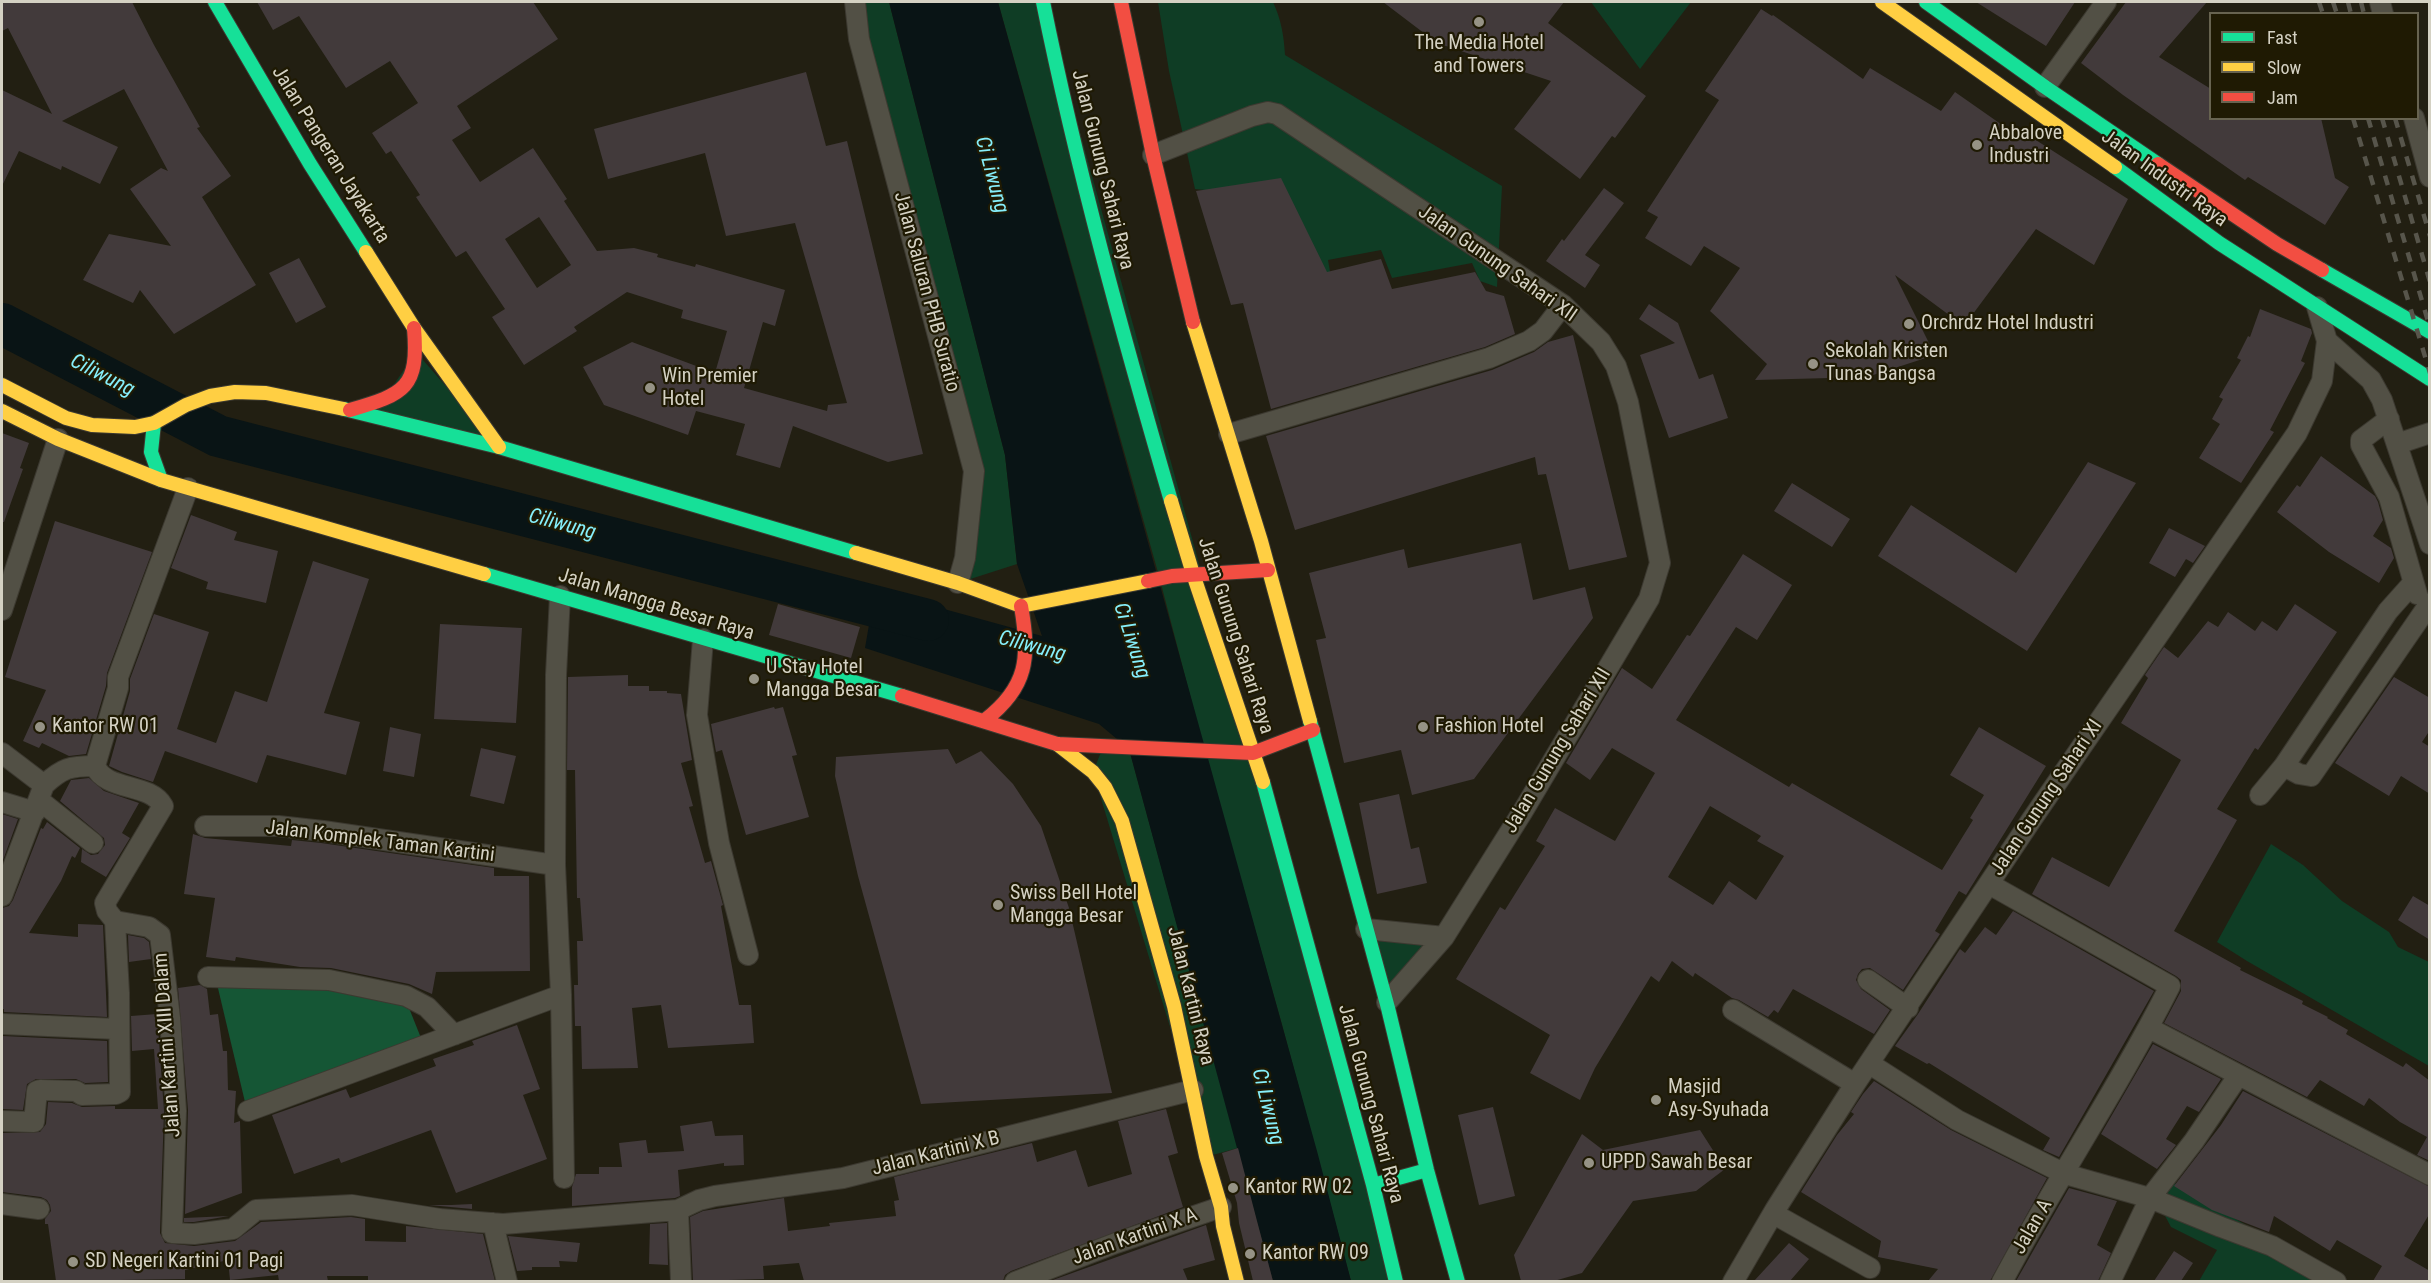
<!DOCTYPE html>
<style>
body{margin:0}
#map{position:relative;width:2431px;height:1283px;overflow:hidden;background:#221f12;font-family:"Roboto Condensed",sans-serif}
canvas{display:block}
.frame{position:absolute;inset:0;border:3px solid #d4d1c3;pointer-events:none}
.legend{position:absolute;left:2209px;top:12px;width:210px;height:108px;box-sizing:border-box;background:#1f1a03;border:2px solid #676350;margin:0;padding:8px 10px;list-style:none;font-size:18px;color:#d4d1c3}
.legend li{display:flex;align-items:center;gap:12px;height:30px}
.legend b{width:30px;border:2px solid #676350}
</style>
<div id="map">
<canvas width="2431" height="1283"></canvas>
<div class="frame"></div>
<ul class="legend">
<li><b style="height:8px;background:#16e098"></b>Fast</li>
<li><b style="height:8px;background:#ffcf43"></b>Slow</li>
<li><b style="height:8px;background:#f24e42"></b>Jam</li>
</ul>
</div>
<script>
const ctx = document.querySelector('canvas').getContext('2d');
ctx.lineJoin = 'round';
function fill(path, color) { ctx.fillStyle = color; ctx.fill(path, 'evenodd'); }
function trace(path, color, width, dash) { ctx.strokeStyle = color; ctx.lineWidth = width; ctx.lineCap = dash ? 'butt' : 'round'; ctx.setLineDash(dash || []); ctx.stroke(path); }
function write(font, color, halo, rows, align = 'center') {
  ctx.font = font + ' "Roboto Condensed",sans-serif'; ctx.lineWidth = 4.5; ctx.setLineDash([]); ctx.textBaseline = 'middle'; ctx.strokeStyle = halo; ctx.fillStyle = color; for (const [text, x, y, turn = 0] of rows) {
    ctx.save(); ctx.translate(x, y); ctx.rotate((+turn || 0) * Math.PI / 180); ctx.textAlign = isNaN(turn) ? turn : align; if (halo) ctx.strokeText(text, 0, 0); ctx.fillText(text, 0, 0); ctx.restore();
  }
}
const green = new Path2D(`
 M855,2H889L1005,455L1017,564L958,583L974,471Z
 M998,2H1044L1397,1281H1351L1281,1021L1205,753L1159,576Z
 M1158,2H1273C1281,19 1284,36 1285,55L1502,186L1497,287L1480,281L1472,263L1392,278L1381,250L1328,260L1332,283L1205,190L1195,189L1169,71Z
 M1591,2H1691L1640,69Z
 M416,352L499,447L350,410L384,399Z
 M1103,747L1129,749L1238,1148L1209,1156L1093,772Z
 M2271,844L2303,865L2342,901L2389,932L2398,947L2429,962V1066L2247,961L2217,942Z
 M1366,929L1444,937L1387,1002Z
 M2171,1181L2341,1281H2199L2217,1250L2171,1227L2156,1199Z`);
const forest = new Path2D(`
 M217,984L343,988L407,1003L423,1043L245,1102Z`);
const water = new Path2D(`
 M889,2H998L1317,1151L1351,1281H1273L1129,749L1099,724L865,648L875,590L1042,636L1017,564L1005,455Z`);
const river = new Path2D(`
 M2,324L218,436L928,620`);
const building = new Path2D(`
 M2,2H132L154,45L200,127L197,128L231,176L202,197L256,285L174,334L140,290L133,303L83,280L109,234L171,246L130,189L161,168L168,171L124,89L62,121L118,147L100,184L62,166L61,170L19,151L2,186V90L52,114L8,28L2,31Z
 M257,2H533L558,39L457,106L471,128L452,140L480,182L533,148L567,199L564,201L597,251L634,248L658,254L657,257L695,267L696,264L785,290L775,326L763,322L744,388L827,411L828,405L847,403L795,223L726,236L705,153L608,179L594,129L806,72L826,146L847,141L923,454L888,462L793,426L780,468L736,455L745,424L696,411L688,435L604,405L583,367L632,342L715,373L727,331L681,318L683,310L627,292L574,327L577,331L524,365L492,317L505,309L466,251L456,257L416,197L420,195L391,151L386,154L372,133L418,103L390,61L346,88L299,16L273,30ZM539,217L571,265L537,288L505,239Z
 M1383,2H1564L1548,23L1646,96L1615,138L1612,136L1580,179L1514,129L1551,81L1437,43Z
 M1976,2H2075L2046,46Z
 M2126,2H2207L2159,57L2211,89V118H2321L2335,178L2349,187L2325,225L2248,177L2245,180L2123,95L2081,63Z
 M1761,9L1772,16L1773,15L1863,79L1870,68L1941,111L1955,92L2025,141L2028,135L2128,199L2094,265L2036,229L1964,326L1895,275L1935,355L1867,377L1755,380L1767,364L1710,311L1740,268L1704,246L1691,266L1645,238L1658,217L1647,211L1719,100L1705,91Z
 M1281,178L1327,272L1381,259L1392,289L1475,272L1486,291L1504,296L1515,334L1485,347L1271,409L1243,303L1231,305L1196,191Z
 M1604,188L1624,203L1585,255L1600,265L1585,288L1546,261L1562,239L1564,241Z
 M299,258L326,307L296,323L269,273Z
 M1649,304L1678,323L1699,379L1713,374L1728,418L1669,438L1640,355L1675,343L1639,319Z
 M2260,309L2311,329L2312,333L2301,361L2305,363L2270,430L2274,432L2241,483L2199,458L2220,424L2212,419L2223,399L2219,397L2241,360L2237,358L2248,336L2250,337Z
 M1573,335L1627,557L1569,570L1546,474L1538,475L1535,457L1295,530L1266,436L1492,370L1534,352L1548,342Z
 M2,433L29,443L20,468L23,469L4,522H2Z
 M2321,456L2375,496L2378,502L2383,520L2373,536L2391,548L2394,558L2379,583L2329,552L2277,512L2297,485L2300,487Z
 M2088,462L2136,483L2027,651L1878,556L1911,505L2016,573Z
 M1792,483L1850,519L1832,547L1774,511Z
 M191,515L237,532L234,540L278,551L266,603L206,589L208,582L171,568Z
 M55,521L152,552L107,673L106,686L86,754L69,756L42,743L39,748L23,741L46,690L5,677Z
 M2169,528L2205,546L2193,563L2186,559L2175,577L2149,563Z
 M1521,543L1533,600L1585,587L1593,618L1474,779L1412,795L1401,750L1344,763L1316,640L1326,638L1309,573L1404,549L1408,568Z
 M1743,554L1792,585L1757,640L1736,627L1676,720L1789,787L1792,783L1942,870L1973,820L1970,818L1984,795L1950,775L1979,727L2046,766L1966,895L1959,891L1935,931L1940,934L1903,990L1870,968L1862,969L1858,974L1856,980L1861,989L1890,1010L1874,1034L1793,989L1778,1013L1774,1010L1768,1017L1739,1000L1732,998L1695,973L1693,977L1672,961L1659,982L1651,976L1595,1068L1580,1100L1530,1073L1550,1035L1456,979L1500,907L1505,910L1545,846L1536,841L1555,808L1615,841L1655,773L1612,748L1590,780L1566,763L1622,668L1652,689L1687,635L1690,636ZM1710,806L1761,836L1757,841L1784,856L1756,900L1729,881L1713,905L1668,877Z
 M313,561L369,579L324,713L360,722L346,775L267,755L257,783L165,751L153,782L122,772L109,766L130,691V679L154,614L209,632L177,729L216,743L235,691L267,702Z
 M778,604L860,627L851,658L769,635Z
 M2295,604L2337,632L2258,750L2255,748L2217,809L2237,820L2174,931L2241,968L2240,970L2303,1001L2302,1004L2328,1017L2327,1018L2348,1030L2346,1034L2403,1067L2406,1063L2430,1081V1161L2417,1155L2427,1137L2400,1122L2369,1098L2364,1106L2320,1080L2307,1097L2164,1023L2181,991V980L2176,976L2032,894L2052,857L2109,887L2181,760L2121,723L2148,678L2145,675L2164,647L2178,658L2208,621L2218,627L2228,612L2255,631L2262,621L2277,631Z
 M440,624L522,628L516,723L434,719Z
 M628,675V686H649V691H667V693L681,694L692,760L681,763L693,806L689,807L705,863L711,861L723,905L721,906L739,1005H751L754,1043L668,1048L661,1005L632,1008L638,1068L582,1069L581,1026H575L574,985H578L577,941H583L580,898H577L575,770H567L568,677Z
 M2394,677L2430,698V730L2422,742L2430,747V794L2401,776L2389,796L2335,763Z
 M774,707L775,709L783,707L797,755L792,756L809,817L746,835L722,750L716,752L711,724Z
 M390,727L421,734L414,777L383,771Z
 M481,748L516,756L504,804L470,796Z
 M948,749L956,764L981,751L1013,784L1041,826L1069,908L1112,1093L921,1104L858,876L835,776L836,757Z
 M89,778L104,791L139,803L122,833L130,838L106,877L81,862L82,849L91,855L98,854L105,845L104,838L60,801L71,780Z
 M1399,794L1411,849L1419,847L1427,883L1377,894L1359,803Z
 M2,814L18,819L2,863Z
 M47,822L80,848L75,858L72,856L61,881L29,933L78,937V924L103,925L107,1017L4,1012V1009H2V908L9,906L13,900L41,828L43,829Z
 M193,834L205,838L291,846L292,840L321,843L494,868V876H529L530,971L436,972L432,994L409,984L331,968L300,967L236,957L235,961L206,957L215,898L184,894Z
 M2413,896L2430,906V940L2398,920Z
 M2013,911L2154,991L2059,1157L2043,1150L2050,1138L1929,1063L1927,1064L1895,1046L1918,1014L1960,949L1965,953L1985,927L1996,935Z
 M128,935L144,938L149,942L151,959L129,962Z
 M200,985L207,989L210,1015L218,1014L223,1051H227L228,1090L236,1091L234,1123L240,1121L242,1193L185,1214L188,1110L178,988Z
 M157,1014L164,1111L160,1233L165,1243L194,1246L235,1241L261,1222L351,1217L365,1219V1241L406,1242V1226L483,1234L495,1281H368V1276H327L328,1281H279L278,1275L230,1280L228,1260L185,1270V1279L56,1281L48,1224H45V1219L51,1211L50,1205L47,1200L41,1197L2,1192V1133L40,1132L46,1124L48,1102L72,1103L82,1107L115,1106V1109H158L154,1049L132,1051L131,1016Z
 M517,1025L540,1089L523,1095L547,1159L456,1193L431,1130L341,1163L339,1158L294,1174L272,1115L346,1089L350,1098L436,1066L433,1059L474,1045L472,1041Z
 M3,1036L107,1041L108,1082L85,1083L76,1079H36L27,1084L23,1110L2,1109Z
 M2153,1044L2221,1079L2199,1112L2187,1106L2166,1139L2176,1145L2157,1169L2101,1134Z
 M1874,1081L1951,1130L2047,1178L1990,1281H1928L1938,1269L1878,1257L1881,1241L1801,1192L1837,1135L1854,1114L1851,1112L1863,1094Z
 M2243,1091L2430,1187V1213L2404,1256L2430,1271V1281H2373L2382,1266L2337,1240L2330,1251L2274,1216L2269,1232L2212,1210L2174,1186L2221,1125Z
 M1493,1107L1515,1196L1479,1205L1458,1115Z
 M1166,1109L1178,1153L1168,1156L1183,1207L1011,1271L1005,1275L1003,1281H804L799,1263L763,1266L764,1279L693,1281L690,1217L703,1211L784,1198L788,1231L830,1226L829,1223L896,1216L894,1201L899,1200L894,1177L1032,1143L1037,1162L1076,1150L1088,1187L1132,1174L1118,1121Z
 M712,1121L715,1136L743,1135L744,1165L724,1166V1163L678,1170L680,1196L675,1198L572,1206V1187L576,1174H599V1167H622L619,1143L646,1140L648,1153L684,1151L680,1126Z
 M1700,1130L1725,1169L1696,1191L1633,1201L1582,1273L1554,1281H1521L1514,1255L1582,1134L1603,1150Z
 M1238,1148L1257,1221L1273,1281H1253L1239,1223L1237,1203L1222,1153Z
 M2069,1188L2117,1201L2097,1245L2111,1253L2098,1281H2016Z
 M472,1204V1209L429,1205H451Z
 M229,1216L194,1222H184V1218Z
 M667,1223L668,1265L649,1264L650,1224Z
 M1206,1225L1215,1260L1183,1269L1188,1281H1050Z
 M508,1236L580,1243L577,1262L559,1261L560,1267H532V1270L517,1271Z
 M1789,1243L1809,1259L1790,1281H1754Z
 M2174,1251L2193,1263L2181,1281H2154Z`);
const street = new Path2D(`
 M855,2L859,39L974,471L965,558L958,583
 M2380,2L2383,14
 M2045,87L2106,2
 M2414,118L2430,177
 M1153,155L1252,116L1268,112L1277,114L1563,305L1601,342L1616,366L1628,402L1660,563L1649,599L1523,811L1444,937L1387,1002
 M2327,341L2371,380L2382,400L2430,544
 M2389,419L2361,440V445L2389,497L2417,594
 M1229,434L1489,358L1529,341L1543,331L1563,305
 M2397,444L2430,433
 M188,488L118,677V688L95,766C106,792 150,782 163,806L105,903L107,911L115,921L149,927L160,935L170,1018L176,1111L172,1233L194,1234L233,1229L256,1210L352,1205L440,1219L503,1224L678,1210L699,1200L715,1196L843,1178L1193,1090
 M560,596L556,675L555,865L561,995L564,1178
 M2,610L58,439
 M703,639L697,715L719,843L748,955
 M2,753L44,785L2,896
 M2284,766L2388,611L2413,583
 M44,785C62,768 70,766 95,766
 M2260,795L2284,766L2299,774L2311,776L2430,603
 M39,800L93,843
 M2,802L35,812
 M205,826H278L323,831L555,865
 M1989,884L2170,986C2119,1087 2055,1181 2002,1282
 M1366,929L1444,937
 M208,977L329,980L406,996L427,1007L454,1035
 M1868,980L1908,1008
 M1733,1010L1855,1084
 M2,1024L118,1029
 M2149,1028L2430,1175
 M1870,1064L1957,1120L2065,1174L2150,1198L2194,1141L2238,1076
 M248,1111L561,995
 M2,1121L34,1122L37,1091L40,1090L76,1091L82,1095L116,1094L120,1092L119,993L115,921
 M2,1204L39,1209
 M678,1210L681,1282
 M1774,1214L1870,1268
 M493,1223L507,1282
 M1015,1282L1116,1243L1221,1207
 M1733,1282L1775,1210L1855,1084L2032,819L2297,433L2322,381L2327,341L2317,307
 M2110,1282L2150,1198L2221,1227L2272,1246L2336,1282`);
const fast = new Path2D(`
 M215,2L310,164L366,252
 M1043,2C1077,170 1123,336 1171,501
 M1926,2L2045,87L2158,164
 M2115,167L2219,243L2430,379
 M2322,270L2430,332
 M344,409L499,447L856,553
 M154,423L151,452L161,480
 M484,574L902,696
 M1310,721L1388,1008L1427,1170L1458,1282
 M1263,782L1373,1185L1396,1282
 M1373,1185L1427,1170`);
const slow = new Path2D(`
 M1882,2L2115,167
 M366,252L414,328L499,447
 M1193,322L1261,541L1310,721
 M2,385L66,418L92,425L135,427L154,423L186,405L210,396L235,392L266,393L344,409
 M2,411L58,439L161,480L484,574
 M1171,501L1193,574L1263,782
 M856,553L958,583L1021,606L1148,581
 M1057,744L1093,772L1105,787L1122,821L1174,1006L1206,1156L1221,1207L1223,1226L1237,1282`);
const jam = new Path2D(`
 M1121,2L1153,155L1193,322
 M2158,164L2277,244L2322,270
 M350,410C405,394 419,388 414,328
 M1148,581L1172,576L1268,570
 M902,696L1057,744L1253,753L1313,730
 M985,720C1028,687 1030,657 1021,606`);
const rail = new Path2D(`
 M2319,2L2323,14
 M2333,2L2337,14
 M2348,2L2351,14
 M2361,2L2364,14
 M2353,118L2430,373
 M2368,118L2430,328
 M2382,118L2430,282
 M2395,118L2430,236`);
const markers = [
 [1479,22,6,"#969385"],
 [1977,145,6,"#969385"],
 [1909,324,6,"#969385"],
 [1813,364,6,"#969385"],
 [650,388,6,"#969385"],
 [754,679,6,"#969385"],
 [40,727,6,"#969385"],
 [1423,727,6,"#969385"],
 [998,905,6,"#969385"],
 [1656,1100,6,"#969385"],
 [1589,1163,6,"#969385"],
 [1233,1188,6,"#969385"],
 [1250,1254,6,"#969385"],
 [73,1262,6,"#969385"]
];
const poiNames = [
 ["The Media Hotel",1479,44,"center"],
 ["and Towers",1479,67,"center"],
 ["Abbalove",1989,134],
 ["Industri",1989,157],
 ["Orchrdz Hotel Industri",1921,324],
 ["Sekolah Kristen",1825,352],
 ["Tunas Bangsa",1825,375],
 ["Win Premier",662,377],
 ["Hotel",662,400],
 ["U Stay Hotel",766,668],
 ["Mangga Besar",766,691],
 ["Kantor RW 01",52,727],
 ["Fashion Hotel",1435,727],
 ["Swiss Bell Hotel",1010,894],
 ["Mangga Besar",1010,917],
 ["Masjid",1668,1088],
 ["Asy-Syuhada",1668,1111],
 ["UPPD Sawah Besar",1601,1163],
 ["Kantor RW 02",1245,1188],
 ["Kantor RW 09",1262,1254],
 ["SD Negeri Kartini 01 Pagi",85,1262]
];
const streetNames = [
 ["Jalan Pangeran Jayakarta",330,155,58],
 ["Jalan Gunung Sahari Raya",1102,170,76],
 ["Jalan Industri Raya",2164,179,36],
 ["Jalan Gunung Sahari XII",1497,264,35],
 ["Jalan Saluran PHB Suratio",926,292,75],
 ["Jalan Mangga Besar Raya",656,605,17],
 ["Jalan Gunung Sahari Raya",1235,636,72],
 ["Jalan Gunung Sahari XII",1558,751,-59],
 ["Jalan Gunung Sahari XI",2047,798,-56],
 ["Jalan Komplek Taman Kartini",380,842,7],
 ["Jalan Kartini Raya",1190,996,76],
 ["Jalan Kartini XIII Dalam",168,1045,-94],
 ["Jalan Gunung Sahari Raya",1370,1104,75],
 ["Jalan Kartini X B",936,1154,-14],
 ["Jalan A",2033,1227,-60],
 ["Jalan Kartini X A",1135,1237,-20]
];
const waterNames = [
 ["Ci Liwung",991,175,75],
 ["Ciliwung",102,376,27],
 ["Ciliwung",562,525,15],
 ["Ci Liwung",1131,641,72],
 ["Ciliwung",1032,647,15],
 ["Ci Liwung",1267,1107,76]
];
fill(green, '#0f3d25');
fill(forest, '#155635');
fill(water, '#091415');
trace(river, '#091415', 42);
fill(building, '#423a3b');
trace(street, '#3c3930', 22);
trace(fast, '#3c3930', 16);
trace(slow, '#3c3930', 16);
trace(jam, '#3c3930', 16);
trace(street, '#525045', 20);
trace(fast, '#16e098', 14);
trace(slow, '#ffcf43', 14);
trace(jam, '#f24e42', 14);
trace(rail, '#57554b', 4.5, [10, 10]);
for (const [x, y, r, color] of markers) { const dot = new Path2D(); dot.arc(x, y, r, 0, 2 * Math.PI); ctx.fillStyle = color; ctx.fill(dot); trace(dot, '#1f1a03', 2); }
write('20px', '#d4d1c3', '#1f1a03', poiNames, 'left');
write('20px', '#d4d1c3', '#1f1a03', streetNames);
write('italic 21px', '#86effb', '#1f1a03', waterNames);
</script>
